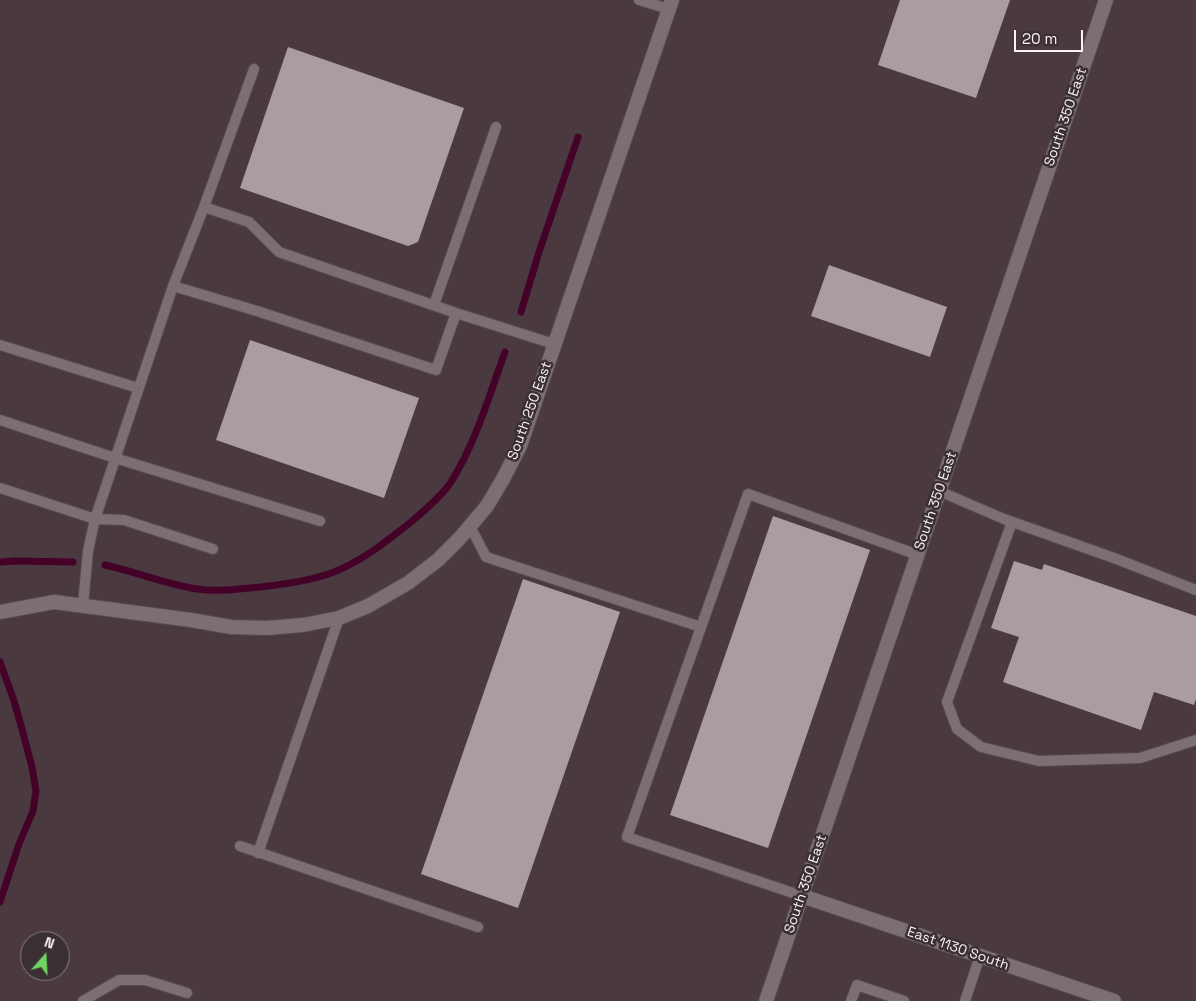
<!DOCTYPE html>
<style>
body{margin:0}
#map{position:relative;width:1196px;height:1001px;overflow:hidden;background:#3a2f34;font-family:"Space Grotesk",sans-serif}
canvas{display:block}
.north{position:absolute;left:20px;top:931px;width:50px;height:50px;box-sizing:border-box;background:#3a2f34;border:1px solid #877d81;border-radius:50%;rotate:19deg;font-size:14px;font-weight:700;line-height:20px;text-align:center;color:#faf2f5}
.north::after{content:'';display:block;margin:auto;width:18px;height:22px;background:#6ed360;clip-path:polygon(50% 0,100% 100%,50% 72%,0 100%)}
.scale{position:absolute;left:1014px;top:30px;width:69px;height:22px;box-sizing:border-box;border:2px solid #faf2f5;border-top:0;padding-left:6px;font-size:15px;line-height:18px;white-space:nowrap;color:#faf2f5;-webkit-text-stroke:4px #3a2f34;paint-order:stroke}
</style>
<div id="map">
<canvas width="1196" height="1001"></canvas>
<div class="north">N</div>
<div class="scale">20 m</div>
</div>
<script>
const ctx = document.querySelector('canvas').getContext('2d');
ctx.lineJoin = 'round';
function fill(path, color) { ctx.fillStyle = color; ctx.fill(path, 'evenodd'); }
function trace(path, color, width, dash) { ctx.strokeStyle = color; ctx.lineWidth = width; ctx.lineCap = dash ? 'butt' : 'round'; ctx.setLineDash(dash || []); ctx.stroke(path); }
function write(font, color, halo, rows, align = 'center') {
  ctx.font = font + ' "Space Grotesk",sans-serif'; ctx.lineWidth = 5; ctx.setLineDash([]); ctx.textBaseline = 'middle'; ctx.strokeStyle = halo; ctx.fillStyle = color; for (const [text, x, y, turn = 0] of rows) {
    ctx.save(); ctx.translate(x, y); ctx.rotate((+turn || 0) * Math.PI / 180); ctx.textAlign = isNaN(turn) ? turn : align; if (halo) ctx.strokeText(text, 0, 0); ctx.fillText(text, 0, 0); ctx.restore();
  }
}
const built = new Path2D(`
 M0,0H1196V1001H0ZM30,941H60V971H30Z`);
const stream = new Path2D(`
 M521,312L539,252L578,137
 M0,562L16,561L73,562
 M105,565C136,572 166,584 197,589C218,592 240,589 261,587C285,584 309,581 331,573C361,562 387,541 411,522C424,511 442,496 451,482C476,442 489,396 505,352
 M0,662L14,701L22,729L32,767L36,791L33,811L19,844L0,902`);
const building = new Path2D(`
 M900,0H1010L976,98L878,65Z
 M288,47L464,108L418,242L408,246L240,188Z
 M829,265L947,307L930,357L811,316Z
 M250,340L419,398L384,498L216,440Z
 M773,516L870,550L768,848L670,815Z
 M1014,561L1042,570L1044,564L1196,616V699L1194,705L1154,692L1141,730L1003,682L1019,637L991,628Z
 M523,579L620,612L518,908L421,874Z`);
const service = new Path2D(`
 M639,0L669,9
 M254,69L204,207L249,222L279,252L456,313L554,344
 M173,286L257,311L436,370L456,313
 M434,305L496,127
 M0,345L138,388
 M0,420L115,458L320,521
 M0,488L95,519L124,520L213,549
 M939,491L1004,519L1114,558L1196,590
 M1012,522L947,702L957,729L981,747L1039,761L1140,758L1196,740
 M470,526L486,557L701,627
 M83,605L88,551L95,519L173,286L204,207
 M240,846L478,927
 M258,853L339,618
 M802,896L627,837L748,494L918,555
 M83,1001L119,980H145L187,993
 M851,1001L857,985L904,1001
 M965,1001L980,956`);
const minor = new Path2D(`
 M802,896L1114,1001
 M766,1001L1106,0`);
const tertiary = new Path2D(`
 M0,612L54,602L191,620L231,627L267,628L303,625L339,618L368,606L408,583L438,560L460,538L487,506L503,479L520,446L672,0`);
const streetNames = [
 ["South 350 East",1066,117,-71],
 ["South 250 East",530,411,-70],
 ["South 350 East",936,501,-71],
 ["South 350 East",806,884,-71],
 ["East 1130 South",958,949,19]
];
fill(built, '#4b3940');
trace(stream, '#440229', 7);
fill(building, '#aa9ca1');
trace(service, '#554c4f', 12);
trace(minor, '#554c4f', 16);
trace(tertiary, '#554c4f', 16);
trace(service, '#7c6f74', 10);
trace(minor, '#7c6f74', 14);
trace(tertiary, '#7c6f74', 14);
write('14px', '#faf2f5', '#3a2f34', streetNames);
</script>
